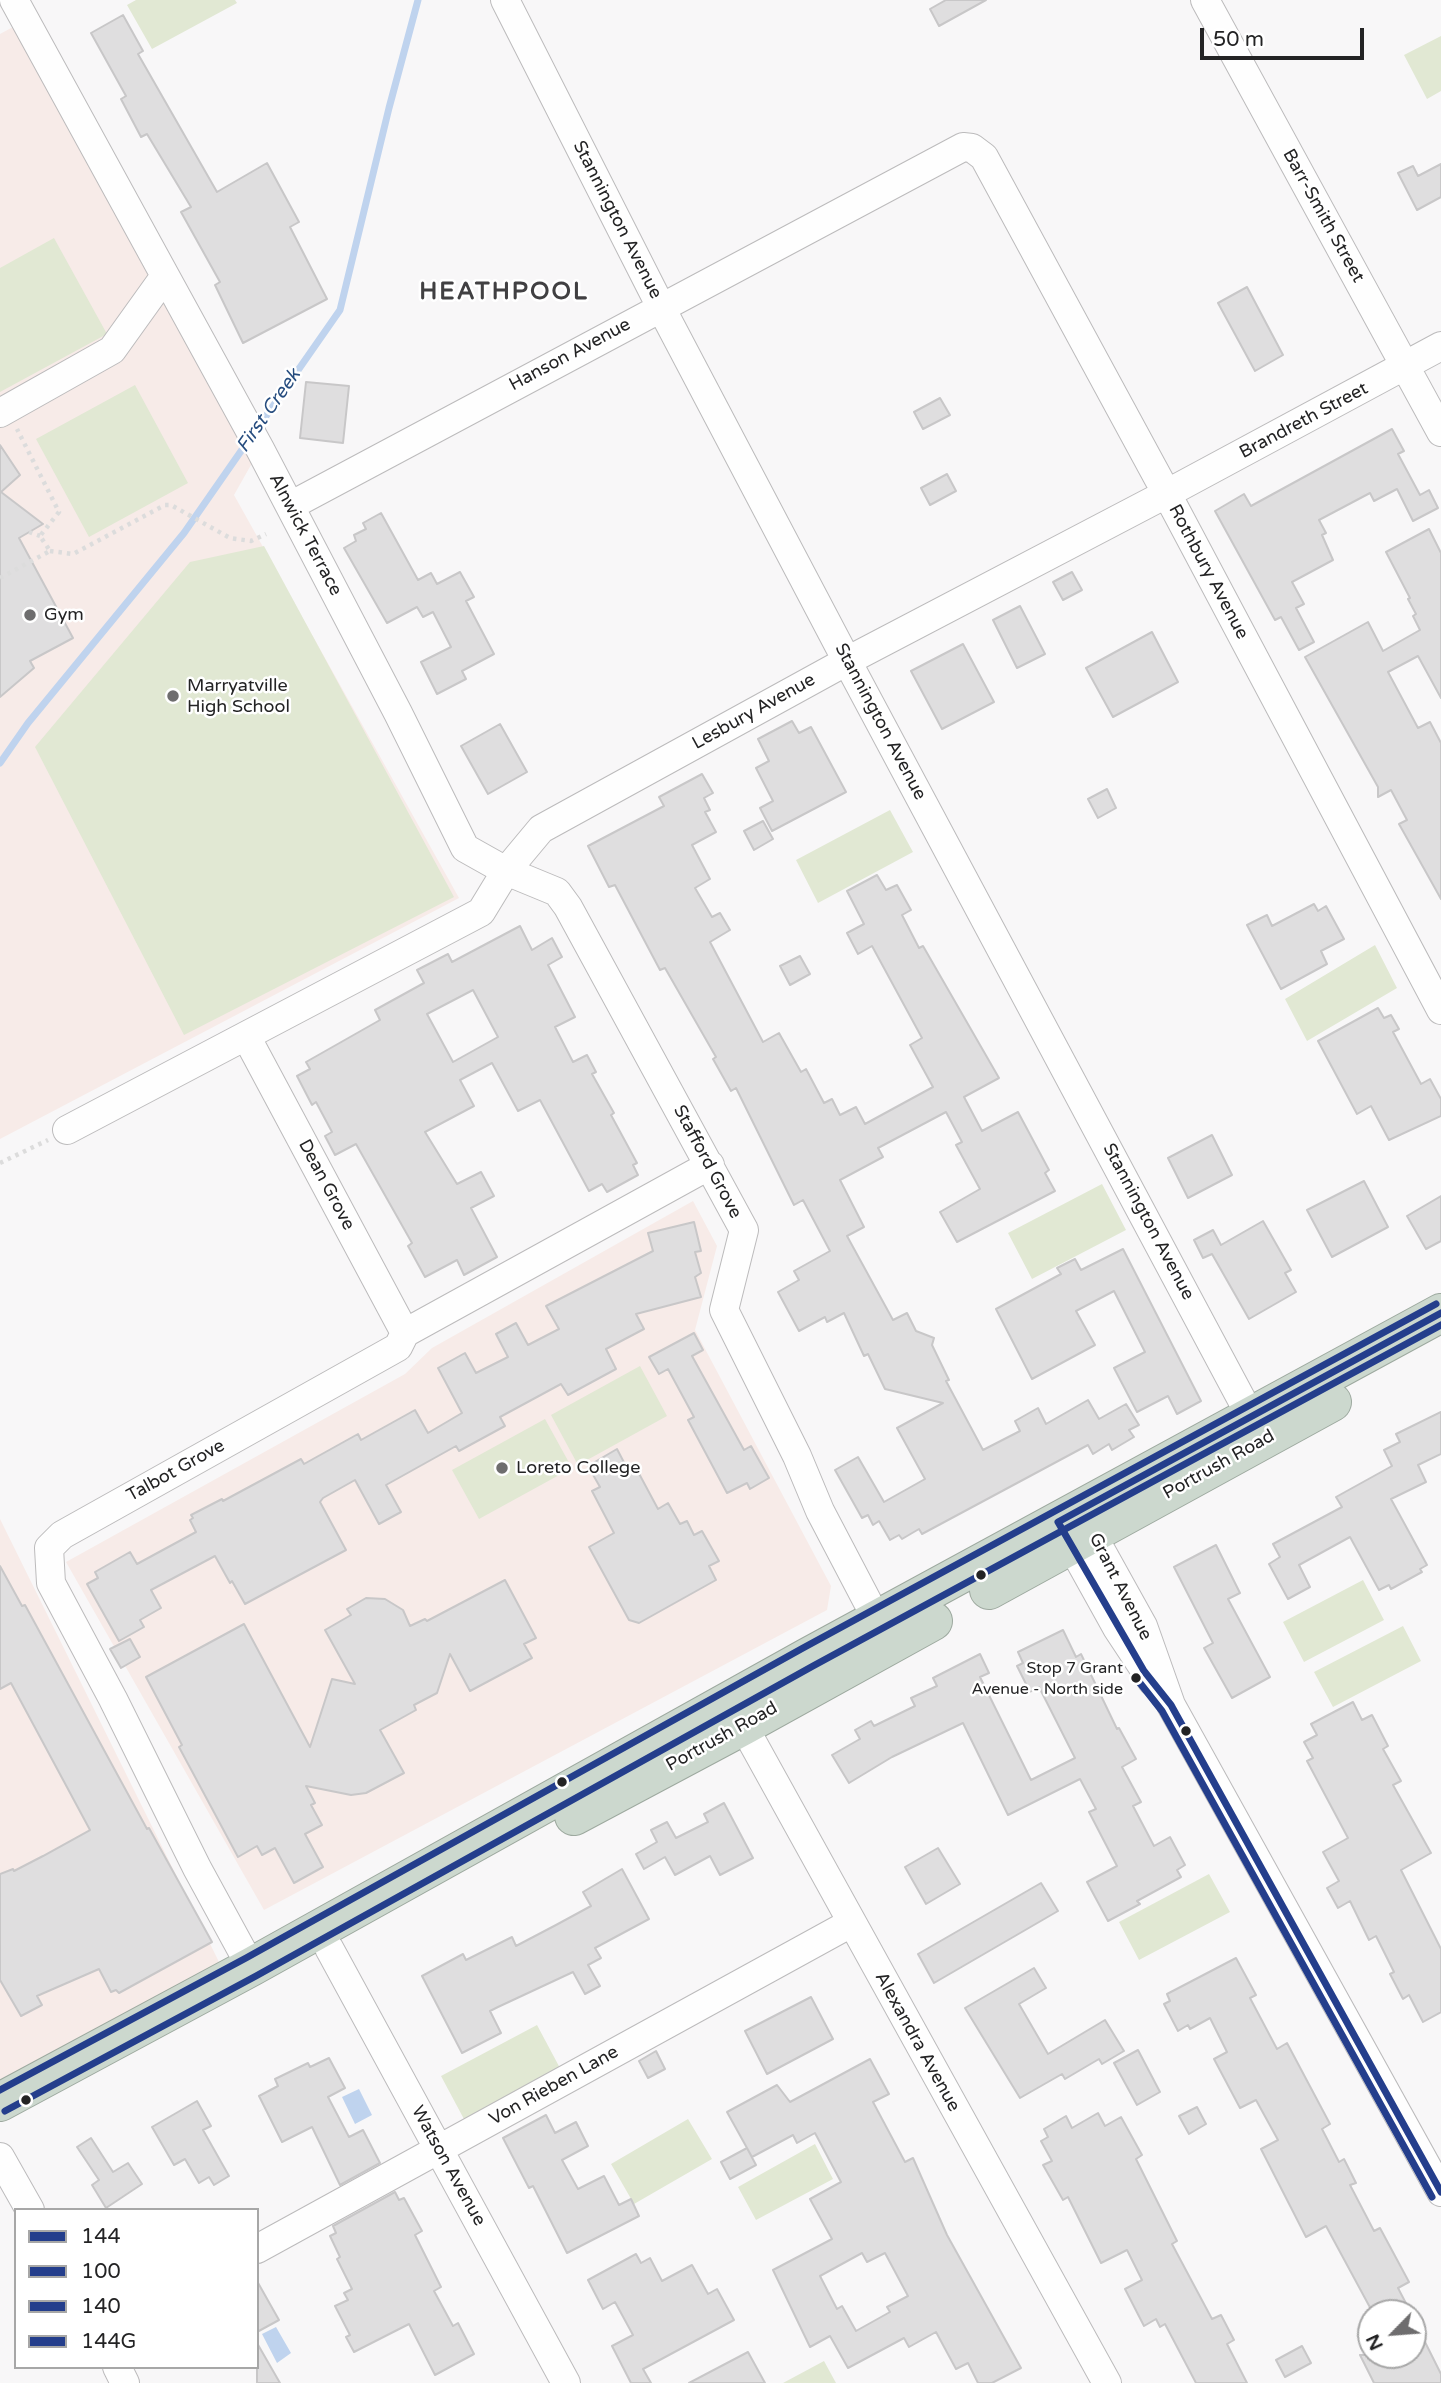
<!DOCTYPE html>
<style>
body{margin:0}
#map{position:relative;width:1441px;height:2383px;overflow:hidden;background:#f8f7f8;font-family:"Varela Round",sans-serif}
canvas{display:block}
.legend{position:absolute;left:14px;top:2208px;width:245px;height:161px;box-sizing:border-box;background:#fff;border:2px solid #a7a7a7;margin:0;padding:9px 12px;list-style:none;font-size:21px;color:#232324}
.legend li{display:flex;align-items:center;gap:14px;height:35px}
.legend b{width:35px;border:2px solid #a7a7a7}
.north{position:absolute;left:1357px;top:2299px;width:70px;height:70px;box-sizing:border-box;background:#fff;border:2px solid #a7a7a7;border-radius:50%;rotate:245deg;font-size:19px;font-weight:700;line-height:28px;text-align:center;color:#232324}
.north::after{content:'';display:block;margin:auto;width:24px;height:32px;background:#6e6d6e;clip-path:polygon(50% 0,100% 100%,50% 72%,0 100%)}
.scale{position:absolute;left:1200px;top:28px;width:164px;height:32px;box-sizing:border-box;border:4px solid #232324;border-top:0;padding-left:9px;font-size:21px;line-height:24px;white-space:nowrap;color:#232324;-webkit-text-stroke:5px #fff;paint-order:stroke}
</style>
<div id="map">
<canvas width="1441" height="2383"></canvas>
<ul class="legend">
<li><b style="height:9px;background:#243e8c"></b>144</li>
<li><b style="height:9px;background:#243e8c"></b>100</li>
<li><b style="height:9px;background:#243e8c"></b>140</li>
<li><b style="height:9px;background:#243e8c"></b>144G</li>
</ul>
<div class="north">N</div>
<div class="scale">50 m</div>
</div>
<script>
const ctx = document.querySelector('canvas').getContext('2d');
ctx.lineJoin = 'round';
function fill(path, color) { ctx.fillStyle = color; ctx.fill(path, 'evenodd'); }
function trace(path, color, width, dash) { ctx.strokeStyle = color; ctx.lineWidth = width; ctx.lineCap = dash ? 'butt' : 'round'; ctx.setLineDash(dash || []); ctx.stroke(path); }
function write(font, color, halo, rows, align = 'center') {
  ctx.font = font + ' "Varela Round",sans-serif'; ctx.lineWidth = 5; ctx.setLineDash([]); ctx.textBaseline = 'middle'; ctx.strokeStyle = halo; ctx.fillStyle = color; for (const [text, x, y, turn = 0] of rows) {
    ctx.save(); ctx.translate(x, y); ctx.rotate((+turn || 0) * Math.PI / 180); ctx.textAlign = isNaN(turn) ? turn : align; if (halo) ctx.strokeText(text, 0, 0); ctx.fillText(text, 0, 0); ctx.restore();
  }
}
const education = new Path2D(`
 M24,21L260,449L234,495L459,898L0,1139V34Z
 M693,1201L717,1246L695,1330L831,1586L827,1610L264,1910L66,1562L405,1374L432,1348Z
 M0,1519L220,1964L0,2081Z`);
const green = new Path2D(`
 M136,0H235L237,3L152,49L127,5Z
 M1441,36V91L1427,99L1404,55Z
 M54,238L107,334L0,392V268Z
 M135,385L188,483L89,537L36,439Z
 M264,546L454,897L184,1035L35,747L190,562Z
 M890,810L913,852L818,903L796,860Z
 M1375,945L1397,988L1307,1041L1285,999Z
 M1102,1184L1126,1230L1032,1279L1008,1233Z
 M640,1366L667,1416L578,1465L551,1415Z
 M545,1419L572,1468L479,1519L452,1470Z
 M1363,1580L1384,1620L1304,1662L1283,1622Z
 M1403,1626L1421,1661L1333,1707L1314,1672Z
 M1209,1874L1230,1912L1139,1960L1119,1922Z
 M537,2025L561,2070L465,2121L441,2076Z
 M688,2119L712,2159L634,2204L611,2164Z
 M815,2144L833,2179L756,2220L738,2187Z
 M824,2361L836,2383H783Z`);
const water = new Path2D(`
 M359,2089L372,2115L355,2124L342,2097Z
 M276,2327L291,2353L277,2363L262,2334Z`);
const stream = new Path2D(`
 M257,429L340,310L389,108L418,0
 M0,763L28,723L184,533L248,441`);
const building = new Path2D(`
 M946,0H986L939,26L930,9Z
 M123,15L143,51L138,54L217,192L267,163L299,222L290,227L327,299L243,343L215,285L220,282L181,212L191,207L147,134L141,137L121,99L126,96L91,33Z
 M1441,164V197L1417,210L1398,173L1413,166L1418,176Z
 M1247,287L1283,355L1255,371L1218,303Z
 M306,382L349,386L343,443L300,438Z
 M940,398L950,415L923,429L914,412Z
 M1392,429L1404,451L1398,454L1420,495L1429,490L1438,508L1413,521L1397,489L1374,501L1370,493L1319,520L1326,533L1322,535L1333,560L1292,582L1304,604L1296,608L1314,642L1299,650L1281,617L1275,620L1215,511L1244,494L1251,506Z
 M0,445L20,475L1,492L43,524L19,538L73,638L30,661L34,668L0,697Z
 M947,474L956,491L930,505L921,488Z
 M381,513L418,580L431,573L437,584L460,572L474,597L466,601L494,654L462,671L466,679L437,694L421,662L451,647L433,612L423,617L417,607L387,623L344,548L356,541L354,535L366,529L363,523Z
 M1429,529L1441,553V698L1418,656L1388,672L1418,728L1430,722L1441,743V899L1399,824L1407,820L1391,790L1378,797V787L1305,657L1368,622L1383,651L1420,630L1413,616L1416,614L1408,599L1410,598L1386,552Z
 M1072,572L1082,590L1063,600L1053,582Z
 M1020,606L1045,654L1017,668L993,620Z
 M1152,632L1178,682L1113,717L1086,668Z
 M963,644L994,702L942,729L911,671Z
 M792,721L799,733L811,727L846,792L772,831L760,808L773,801L756,768L769,761L758,739Z
 M500,724L527,772L488,794L461,746Z
 M702,774L713,793L704,798L710,810L705,812L716,832L692,845L710,879L695,888L712,917L720,913L730,930L710,942L763,1042L779,1033L801,1072L806,1069L824,1103L832,1099L840,1115L856,1107L865,1124L933,1087L910,1045L922,1038L872,946L858,954L847,933L864,924L847,891L877,875L886,890L897,885L911,910L902,915L919,948L923,946L999,1078L964,1097L982,1131L1018,1112L1049,1170L1045,1173L1055,1191L957,1242L940,1212L980,1189L956,1145L962,1142L946,1112L878,1148L883,1157L840,1180L864,1227L847,1236L893,1320L907,1313L916,1331L934,1338L932,1345L949,1380L946,1381L983,1450L1020,1431L1015,1421L1038,1408L1046,1424L1088,1400L1099,1419L1126,1404L1139,1425L1129,1430L1134,1437L1112,1450L1109,1444L1093,1454L1088,1445L922,1534L919,1529L902,1539L899,1535L890,1540L879,1521L873,1525L868,1515L862,1518L835,1470L858,1457L884,1502L925,1479L897,1428L943,1403L885,1389L868,1354L864,1356L844,1313L827,1322L825,1317L799,1331L778,1292L799,1280L794,1271L830,1251L803,1200L794,1205L736,1088L731,1091L713,1059L716,1057L665,968L660,970L615,885L609,887L588,846L664,806L659,797Z
 M1107,789L1116,808L1098,818L1088,799Z
 M763,821L773,839L754,850L744,831Z
 M1314,904L1318,911L1326,906L1344,939L1321,951L1327,964L1281,989L1247,925L1267,915L1272,926Z
 M520,926L532,950L552,938L562,957L548,965L575,1017L555,1027L573,1062L587,1055L596,1072L592,1074L614,1113L611,1115L637,1163L633,1165L638,1175L607,1192L602,1184L589,1191L540,1100L518,1111L492,1063L460,1080L474,1106L425,1132L457,1184L481,1172L494,1196L471,1208L497,1257L464,1275L457,1260L425,1277L408,1246L412,1243L356,1144L335,1155L325,1136L332,1132L316,1102L312,1105L297,1076L310,1069L306,1062L380,1020L375,1010L424,983L417,970L448,954L452,962ZM473,990L498,1037L453,1062L427,1014Z
 M800,956L810,974L790,985L780,966Z
 M1378,1008L1384,1018L1391,1015L1399,1029L1393,1032L1421,1084L1430,1079L1441,1099V1116L1389,1140L1371,1106L1357,1114L1318,1041Z
 M1212,1135L1232,1175L1188,1198L1168,1158Z
 M1364,1181L1388,1227L1332,1257L1307,1210Z
 M1441,1196V1241L1426,1249L1407,1216Z
 M1263,1221L1291,1270L1285,1273L1296,1292L1249,1319L1212,1254L1203,1258L1194,1240L1213,1230L1221,1245Z
 M694,1222L701,1251L695,1252L701,1273L695,1277L701,1297L636,1314L644,1329L606,1349L616,1369L568,1395L561,1384L500,1417L505,1426L459,1451L456,1446L386,1485L401,1512L379,1524L355,1480L323,1498L320,1502L346,1550L245,1604L232,1581L230,1583L215,1556L151,1590L161,1608L140,1620L144,1627L119,1641L87,1584L98,1578L95,1572L130,1552L137,1564L196,1532L190,1520L193,1518L191,1515L222,1499L223,1501L301,1459L304,1464L358,1434L361,1440L415,1410L428,1433L462,1413L438,1368L465,1353L476,1373L508,1357L496,1334L516,1323L528,1345L559,1329L546,1306L653,1251L648,1233Z
 M1123,1249L1201,1401L1177,1414L1168,1396L1137,1412L1114,1368L1145,1352L1114,1291L1076,1311L1095,1345L1032,1379L996,1309L1061,1274L1057,1268L1075,1259L1081,1270Z
 M694,1333L703,1350L692,1356L744,1450L751,1446L769,1478L750,1489L747,1483L727,1493L688,1420L694,1417L668,1369L659,1374L649,1357Z
 M1441,1412V1454L1418,1465L1426,1482L1391,1499L1427,1565L1420,1569L1422,1572L1391,1589L1389,1585L1379,1590L1350,1537L1299,1565L1310,1587L1288,1599L1269,1564L1280,1557L1273,1544L1342,1507L1336,1497L1392,1466L1384,1450L1400,1442L1396,1434Z
 M617,1449L629,1472L636,1468L658,1509L668,1503L680,1524L687,1521L694,1535L702,1531L719,1561L709,1566L716,1580L639,1623L629,1620L589,1547L614,1533L592,1491L600,1487L588,1466Z
 M1216,1545L1240,1593L1228,1599L1270,1677L1232,1698L1204,1648L1213,1643L1174,1567Z
 M0,1566L22,1606L25,1605L147,1829L149,1828L212,1942L119,1993L116,1990L111,1992L99,1969L37,1996L42,2005L21,2016L0,1980V1874L13,1869L14,1871L43,1856L90,1830L11,1683L0,1689Z
 M505,1580L536,1638L524,1644L532,1658L470,1691L450,1654L437,1693L414,1705L416,1710L380,1730L404,1773L366,1793L351,1795L306,1786L315,1803L311,1805L322,1825L305,1834L323,1867L294,1883L275,1848L262,1855L257,1846L238,1857L179,1747L182,1745L146,1677L244,1624L310,1747L332,1679L355,1684L325,1630L351,1615L347,1609L366,1598L385,1599L403,1610L410,1626L425,1619L427,1621Z
 M1063,1630L1076,1657L1081,1654L1117,1729L1119,1728L1136,1759L1122,1767L1141,1802L1133,1806L1154,1846L1170,1837L1185,1865L1177,1870L1181,1877L1137,1901L1140,1904L1108,1921L1087,1882L1117,1866L1089,1812L1096,1809L1080,1779L1008,1815L963,1723L892,1757L849,1783L832,1755L860,1739L855,1730L871,1721L874,1726L915,1706L911,1698L937,1686L933,1678L980,1654L989,1673L980,1677L1031,1780L1075,1758L1039,1687L1030,1692L1017,1666L1023,1663L1018,1652Z
 M130,1639L140,1657L121,1668L110,1649Z
 M1353,1702L1362,1720L1372,1715L1388,1746L1383,1749L1401,1781L1393,1785L1431,1853L1401,1870L1441,1949V2012L1423,2022L1409,1995L1403,1999L1390,1974L1394,1972L1376,1936L1369,1940L1350,1901L1338,1908L1327,1888L1339,1881L1323,1852L1348,1838L1307,1761L1313,1758L1304,1742L1317,1735L1311,1724Z
 M724,1803L753,1858L720,1875L710,1856L675,1875L665,1857L644,1869L636,1854L657,1842L651,1830L667,1822L676,1838L708,1822L704,1814Z
 M938,1848L960,1884L926,1904L905,1867Z
 M622,1869L649,1919L595,1948L601,1958L588,1965L600,1986L585,1994L573,1972L498,2007L490,2011L501,2033L462,2053L422,1976L463,1954L466,1960L512,1937L516,1946L556,1925L591,1906L583,1892Z
 M1041,1883L1058,1911L934,1983L918,1954Z
 M1236,1958L1256,1995L1250,1998L1277,2049L1287,2043L1330,2124L1322,2129L1339,2162L1344,2159L1356,2183L1350,2185L1374,2231L1380,2228L1409,2282L1398,2288L1411,2313H1373L1326,2226L1306,2237L1261,2149L1278,2140L1256,2100L1240,2108L1214,2059L1227,2052L1210,2018L1190,2029L1188,2025L1178,2031L1164,2004L1170,2001L1167,1994Z
 M1034,1968L1046,1988L1019,2004L1048,2054L1105,2020L1124,2051L1102,2064L1099,2059L1065,2079L1062,2074L1020,2098L965,2008Z
 M811,1997L833,2039L767,2074L745,2031Z
 M1138,2050L1160,2092L1137,2105L1114,2063Z
 M656,2051L665,2069L648,2078L639,2061Z
 M329,2058L345,2088L328,2097L349,2137L363,2130L380,2163L340,2185L312,2127L282,2142L259,2096L278,2086L275,2079L308,2063L310,2067Z
 M870,2059L889,2094L873,2102L905,2162L913,2158L947,2235L1021,2368L992,2383H978L968,2363L956,2369L936,2332L909,2347L904,2338L848,2368L830,2336L810,2347L773,2270L832,2239L810,2199L841,2182L815,2133L797,2143L793,2135L752,2157L727,2112L777,2085L790,2102ZM862,2253L867,2262L885,2253L908,2296L887,2307L890,2312L856,2331L842,2306L837,2309L820,2276Z
 M197,2101L211,2126L203,2130L229,2176L214,2185L209,2177L199,2183L185,2159L174,2165L152,2127Z
 M1197,2107L1206,2124L1189,2134L1179,2116Z
 M1098,2113L1105,2126L1121,2117L1142,2155L1136,2159L1177,2241L1172,2244L1212,2319L1221,2315L1234,2340L1227,2344L1247,2383H1196L1165,2324L1160,2327L1156,2319L1144,2326L1125,2289L1142,2280L1127,2250L1101,2263L1068,2197L1063,2200L1043,2165L1052,2161L1041,2141L1048,2137L1044,2129L1066,2116L1072,2128Z
 M546,2115L555,2133L576,2122L588,2146L562,2160L578,2189L604,2176L619,2205L631,2199L639,2216L567,2253L533,2186L529,2188L503,2138Z
 M91,2138L113,2172L128,2163L142,2184L106,2208L92,2185L99,2180L77,2147Z
 M747,2148L756,2165L730,2179L721,2162Z
 M395,2192L399,2200L404,2198L422,2231L415,2235L441,2287L434,2291L453,2326L458,2323L474,2354L435,2375L409,2324L354,2352L346,2337L350,2335L335,2306L348,2300L344,2293L352,2289L337,2259L340,2257L330,2236L336,2233L333,2226Z
 M636,2254L641,2263L650,2258L662,2281L692,2265L708,2294L717,2289L734,2320L643,2369L651,2383H631L612,2346L633,2335L615,2302L603,2309L588,2280Z
 M257,2281L279,2320L257,2332Z
 M1413,2318L1441,2374V2383H1374L1360,2355H1413Z
 M257,2343L280,2383H257Z
 M1302,2346L1311,2363L1285,2377L1276,2360Z
 M748,2352L765,2383H689Z`);
const path = new Path2D(`
 M29,532L40,536
 M50,551L73,554L165,505H171L230,538L251,541L266,534
 M0,578L50,551L40,536L59,512L17,429
 M0,1163L48,1140`);
const minor = new Path2D(`
 M14,0L260,449L398,713L465,848L506,871L557,892L568,907L744,1230L724,1310L797,1456L820,1511L885,1635
 M505,0L667,319L847,661L1259,1432
 M1205,0L1441,432
 M0,413L112,350L165,276
 M290,506L963,147L972,148L984,157L1175,509L1441,1010
 M246,1036L405,1333
 M67,1130L481,912L506,871L541,829L847,661L1166,494L1441,346
 M1083,1518L1143,1626L1171,1705L1441,2192
 M1062,1529L1117,1628L1152,1681
 M734,1709L1107,2383
 M329,1948L566,2383
 M251,1967L197,1868L113,1699L51,1583L49,1548L62,1535L398,1347L405,1333L710,1165
 M0,2157L30,2210
 M257,2249L851,1923
 M117,2367L125,2383`);
const highway = new Path2D(`
 M989,1590L1332,1402
 M574,1816L743,1726L933,1621
 M0,2102L251,1967L808,1657L1441,1313`);
const bus1 = new Path2D(`
 M1441,1313L1058,1522L1144,1671L1171,1705L1441,2192`);
const bus2 = new Path2D(`
 M5,2111L256,1976L813,1666L1441,1325`);
const bus3 = new Path2D(`
 M0,2090L246,1958L803,1648L1436,1304`);
const bus4 = new Path2D(`
 M1136,1678L1162,1711L1432,2197`);
const markers = [
 [30,615,7,"#6e6d6e"],
 [173,696,7,"#6e6d6e"],
 [502,1468,7,"#6e6d6e"],
 [981,1575,6,"#232324"],
 [1136,1678,6,"#232324"],
 [1186,1731,6,"#232324"],
 [562,1782,6,"#232324"],
 [26,2100,6,"#232324"]
];
const busNames = [
 ["Stop 7 Grant",1123,1669],
 ["Avenue - North side",1123,1690]
];
const streetNames = [
 ["Barr-Smith Street",1323,216,61],
 ["Stannington Avenue",617,220,63],
 ["Hanson Avenue",570,355,-28],
 ["Brandreth Street",1304,421,-28],
 ["Alnwick Terrace",305,535,62],
 ["Rothbury Avenue",1208,572,62],
 ["Lesbury Avenue",754,712,-29],
 ["Stannington Avenue",880,722,62],
 ["Stafford Grove",707,1162,62],
 ["Dean Grove",326,1185,62],
 ["Stannington Avenue",1148,1222,62],
 ["Portrush Road",1219,1465,-29],
 ["Talbot Grove",176,1471,-29],
 ["Grant Avenue",1120,1587,63],
 ["Portrush Road",722,1737,-29],
 ["Alexandra Avenue",917,2042,61],
 ["Von Rieben Lane",554,2086,-29],
 ["Watson Avenue",448,2166,61]
];
const poiNames = [
 ["Gym",44,615],
 ["Marryatville",187,686],
 ["High School",187,707],
 ["Loreto College",516,1468]
];
const waterNames = [
 ["First Creek",269,411,-55]
];
const districtNames = [
 ["HEATHPOOL",504,293]
];
fill(education, '#f7ebe8');
fill(green, '#e1e8d3');
fill(water, '#bfd3ee');
trace(stream, '#bfd3ee', 7);
fill(building, '#dfdedf');
trace(building, '#c8c7c8', 2);
trace(minor, '#bcbbbc', 30);
trace(highway, '#9da99f', 40);
trace(path, '#dcdcdc', 4.5, [3.5, 5]);
trace(minor, '#fefefe', 28);
trace(highway, '#ccd8ce', 38);
trace(bus1, '#243e8c', 7);
trace(bus2, '#243e8c', 7);
trace(bus3, '#243e8c', 7);
trace(bus4, '#243e8c', 7);
for (const [x, y, r, color] of markers) { const dot = new Path2D(); dot.arc(x, y, r, 0, 2 * Math.PI); ctx.fillStyle = color; ctx.fill(dot); trace(dot, '#fff', 2.5); }
write('16px', '#232324', '#fff', busNames, 'right');
write('18px', '#232324', '#fff', streetNames);
write('18px', '#232324', '#fff', poiNames, 'left');
write('italic 19px', '#274d7f', '#fff', waterNames);
ctx.letterSpacing = '2px';
write('bold 24px', '#414042', '#fff', districtNames);
ctx.letterSpacing = '0px';
</script>
